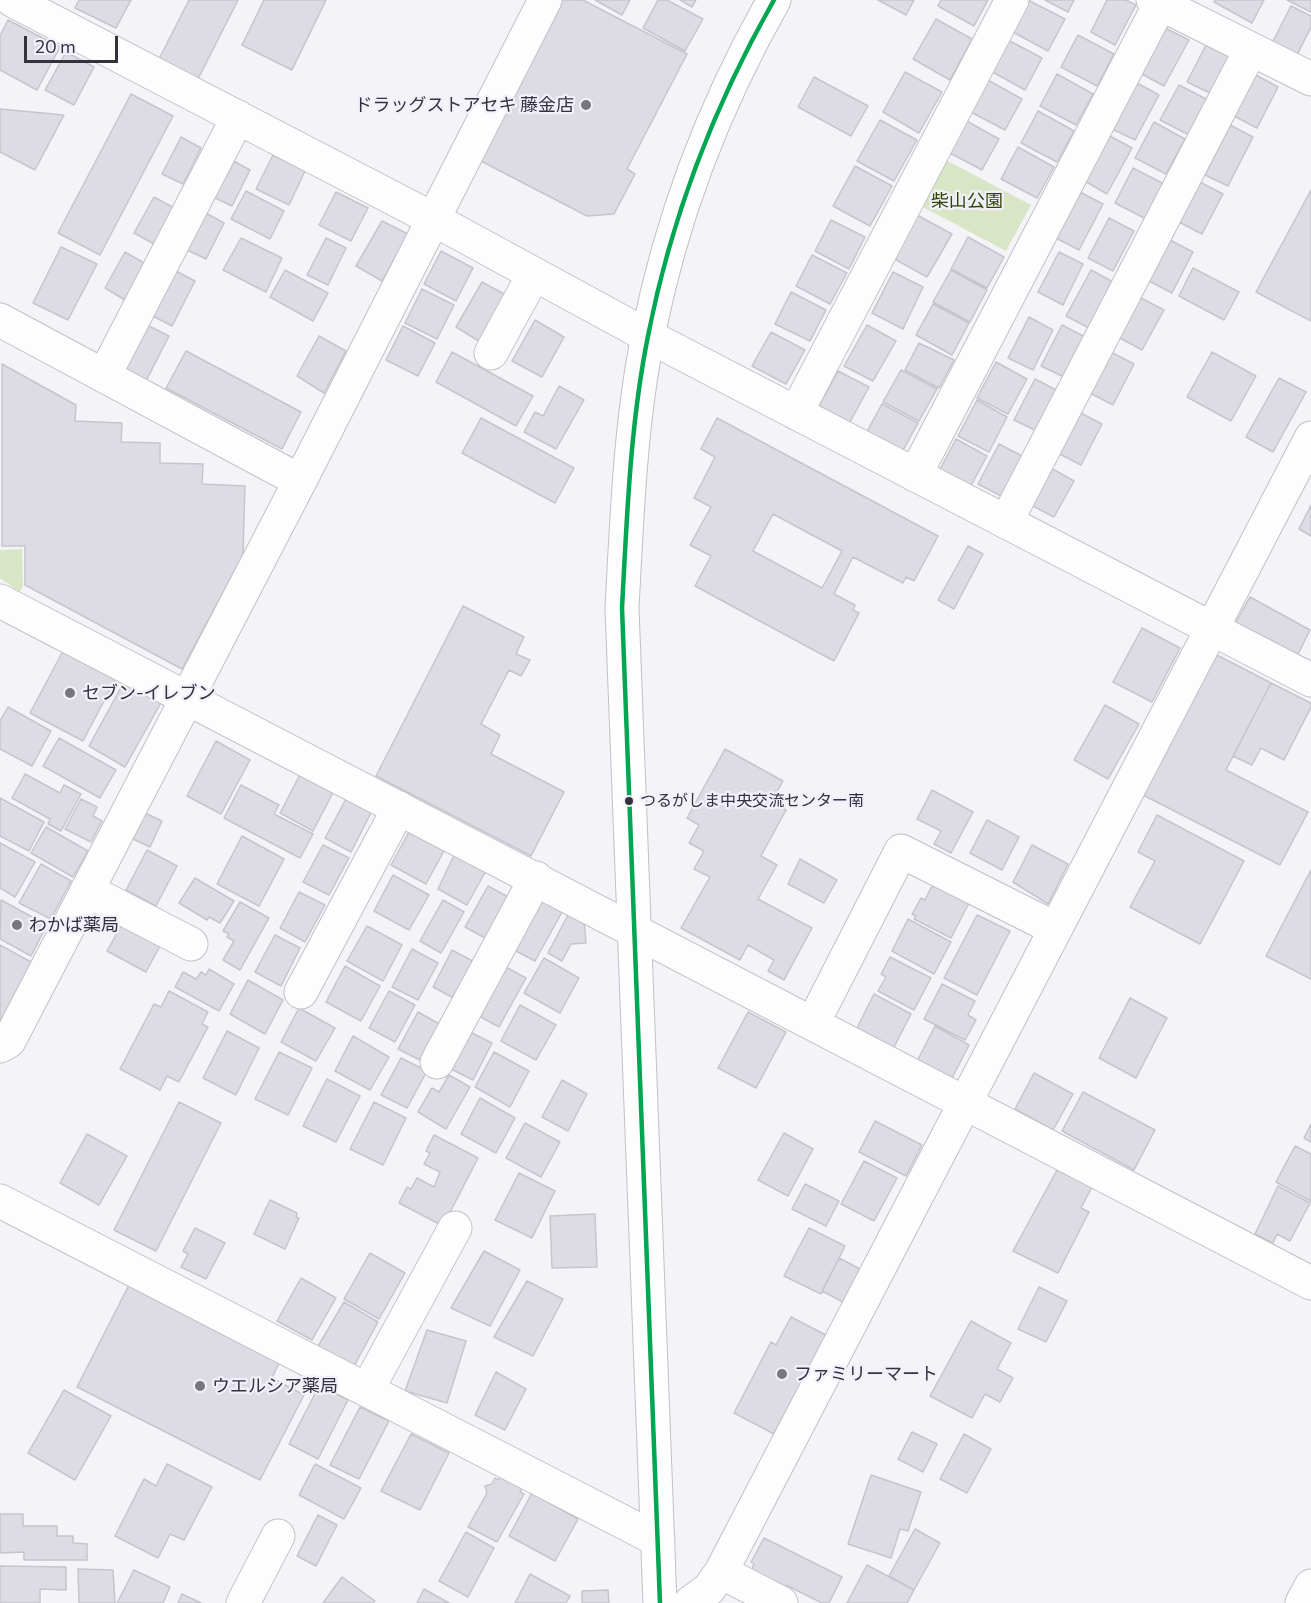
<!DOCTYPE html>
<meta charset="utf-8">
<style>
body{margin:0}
#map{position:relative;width:1311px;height:1603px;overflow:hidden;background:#f3f3f8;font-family:Commissioner,sans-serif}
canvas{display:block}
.scale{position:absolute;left:24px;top:36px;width:94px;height:27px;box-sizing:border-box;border:3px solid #34323c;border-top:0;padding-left:8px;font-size:18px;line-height:21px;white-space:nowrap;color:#34323c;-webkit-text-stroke:4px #f2f0fb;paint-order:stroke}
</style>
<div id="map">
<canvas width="1311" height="1603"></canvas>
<div class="scale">20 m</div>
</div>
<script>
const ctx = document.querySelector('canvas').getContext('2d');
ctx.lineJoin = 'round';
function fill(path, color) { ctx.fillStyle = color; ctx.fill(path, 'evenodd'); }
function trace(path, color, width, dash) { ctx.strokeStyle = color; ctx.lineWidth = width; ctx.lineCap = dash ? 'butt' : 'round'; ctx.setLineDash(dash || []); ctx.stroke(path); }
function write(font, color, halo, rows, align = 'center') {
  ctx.font = font + ' Commissioner,"Noto Sans JP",sans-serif'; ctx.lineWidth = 4.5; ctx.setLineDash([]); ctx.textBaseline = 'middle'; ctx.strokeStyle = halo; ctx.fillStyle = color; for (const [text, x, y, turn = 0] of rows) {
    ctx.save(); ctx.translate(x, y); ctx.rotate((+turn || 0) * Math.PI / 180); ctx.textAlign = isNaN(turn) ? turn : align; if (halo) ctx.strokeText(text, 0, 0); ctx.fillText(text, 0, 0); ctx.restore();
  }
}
const green = new Path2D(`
 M944,159L1031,205L1006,251L919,205Z
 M22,549L23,587L20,592L0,578V550Z`);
const building = new Path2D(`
 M79,0H131L116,28L75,8Z
 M189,0H238L197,81L158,61Z
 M264,0H326L292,70L242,45Z
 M561,0H583L687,54L627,169L635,174L614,214L587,216L477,159Z
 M595,0H630L622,15Z
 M658,0H667L703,19L685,51L643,28Z
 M680,0H696L692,7Z
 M878,0H914L906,15Z
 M941,0H988L974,26L938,6Z
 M1028,0L1065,19L1048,51L1011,31Z
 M1045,0H1074L1068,12Z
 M1107,0H1126L1136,5L1115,45L1091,32Z
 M1215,0H1264L1252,23L1214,2Z
 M1287,0H1311V12Z
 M1291,6L1311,16V27L1296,57L1271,45Z
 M936,19L972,39L950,80L913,59Z
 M8,20L60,47L37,90L0,70V36Z
 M1165,28L1189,40L1164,86L1140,73Z
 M1078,35L1114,54L1097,86L1061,67Z
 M1006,39L1042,58L1025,90L989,70Z
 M1207,43L1231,56L1212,94L1187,82Z
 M66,52L94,67L74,105L45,90Z
 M905,72L942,92L919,133L883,112Z
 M1057,74L1093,94L1076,125L1040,106Z
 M1254,74L1278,87L1257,128L1232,115Z
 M814,77L868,106L851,136L798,107Z
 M986,79L1022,99L1005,130L969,111Z
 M1135,82L1159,95L1135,140L1110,128Z
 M1179,85L1210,101L1191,136L1160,120Z
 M131,94L173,116L100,255L58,233Z
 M0,109L64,115L35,170L0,152Z
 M1038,111L1074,131L1057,162L1021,143Z
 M963,119L999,139L982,170L946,151Z
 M880,120L917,140L894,181L857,161Z
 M1154,122L1185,139L1166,174L1135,158Z
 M1230,125L1253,137L1228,186L1205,175Z
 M1108,135L1132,148L1107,194L1083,180Z
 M181,137L201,148L183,184L162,174Z
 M1018,147L1054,167L1037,198L1001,179Z
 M273,155L305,171L289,205L256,189Z
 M230,159L250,170L232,206L211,196Z
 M855,166L892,186L870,226L833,206Z
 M1133,168L1164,184L1146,219L1115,203Z
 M1198,181L1223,194L1202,234L1177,221Z
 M1311,190V321L1256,292Z
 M246,191L284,211L270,239L231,219Z
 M1078,191L1103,204L1079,250L1054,237Z
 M336,192L368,208L351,241L319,225Z
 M154,197L174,208L154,244L134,233Z
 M204,212L224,223L206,259L185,249Z
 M915,214L952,234L927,277L891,257Z
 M1109,218L1134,231L1113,271L1088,258Z
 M831,220L865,237L849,269L815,251Z
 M382,221L408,234L382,281L356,266Z
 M968,237L1004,257L987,288L951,269Z
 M241,238L282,258L266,292L223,270Z
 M326,238L346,248L328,285L307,275Z
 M1168,239L1193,252L1172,293L1147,280Z
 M61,247L97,264L68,320L33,303Z
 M441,251L473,268L456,301L424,284Z
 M125,252L146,264L125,300L105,288Z
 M1059,252L1083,264L1063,305L1038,292Z
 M812,255L847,273L830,304L796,286Z
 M1193,268L1239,292L1224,320L1179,296Z
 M174,270L195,281L172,326L151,315Z
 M285,270L328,293L313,321L270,297Z
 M951,270L987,290L970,322L933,302Z
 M1091,270L1115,283L1091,329L1066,316Z
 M893,272L923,287L903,329L872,313Z
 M482,282L508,296L482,343L456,327Z
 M422,289L454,305L437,339L405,323Z
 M791,292L826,310L810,341L775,324Z
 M1139,297L1164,310L1142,350L1118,337Z
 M933,304L969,323L952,355L916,335Z
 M1029,317L1053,330L1033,370L1008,358Z
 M535,320L564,337L542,377L512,361Z
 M147,325L169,336L146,381L124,370Z
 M867,325L896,341L873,381L844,366Z
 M1062,325L1087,338L1066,378L1041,366Z
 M403,326L435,343L418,376L386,360Z
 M771,332L805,350L786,384L752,366Z
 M319,336L346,351L324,393L297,376Z
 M919,343L954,360L939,388L905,370Z
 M186,351L301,412L282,449L166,388Z
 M1109,351L1134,364L1113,405L1088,392Z
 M452,352L533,396L516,426L436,382Z
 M1212,352L1256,376L1231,421L1187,397Z
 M996,362L1027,379L1008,414L977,398Z
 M2,364L76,405L75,421L122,423L121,442L160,443V463L203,464L202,484L245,486L243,555L182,669L25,585V546H2Z
 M901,370L937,389L919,421L883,402Z
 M838,371L869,387L850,422L819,406Z
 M1279,378L1306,392L1273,452L1246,437Z
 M1035,379L1060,392L1039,432L1014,420Z
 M559,386L584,400L556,449L524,432L535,412L543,416Z
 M977,400L1007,417L989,452L958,436Z
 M882,404L918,423L901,454L865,435Z
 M1077,411L1102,424L1081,465L1056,452Z
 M481,418L574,468L555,503L462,453Z
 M717,418L938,536L914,581L906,577L903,583L853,557L834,594L855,605L853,610L859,613L834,661L695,586L711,556L690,545L711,507L694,498L715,457L701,449ZM773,514L842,551L822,588L753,551Z
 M956,439L987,456L968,491L937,475Z
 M999,444L1024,457L1003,497L978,484Z
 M1049,467L1074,481L1054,517L1029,504Z
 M1311,505V536L1299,529Z
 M968,546L983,554L954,609L938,600Z
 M1250,597L1310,630L1296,658L1235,624Z
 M463,606L524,637L516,654L530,660L521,676L509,670L481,724L500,735L491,754L564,792L531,856L376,776Z
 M1142,628L1180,648L1152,702L1113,682Z
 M63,651L116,678L83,741L30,713Z
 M1215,654L1271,683L1226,770L1308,812L1280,865L1143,795Z
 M125,680L162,701L125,767L89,746Z
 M1271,683L1311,703V707L1284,760L1261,748L1252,765L1233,756Z
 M1105,705L1139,724L1108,779L1074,760Z
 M8,707L51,731L32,766L0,749V721Z
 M59,738L116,770L100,798L43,766Z
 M216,741L250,760L221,814L187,796Z
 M725,749L783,781L771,802L786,810L761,856L777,865L758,899L812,928L784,980L768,971L774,960L748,945L740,960L681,928L710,877L694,869L704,851L689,843L699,825L687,818Z
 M303,769L336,787L313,831L280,813Z
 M25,774L60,793L64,785L81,794L61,831L48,824L50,819L12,798Z
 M241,785L279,805L274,814L313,834L300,858L224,818Z
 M932,790L973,812L951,853L934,844L941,831L917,819Z
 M0,798L44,822L29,851L0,836Z
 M81,799L97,807L93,816L102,821L91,842L65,829Z
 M346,799L372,811L351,852L325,838Z
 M145,813L162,821L150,847L133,839Z
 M1157,815L1244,861L1200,944L1130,907L1155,861L1138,852Z
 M987,820L1019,837L1002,870L970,853Z
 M46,827L88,851L73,877L31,853Z
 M410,830L445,849L426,884L391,865Z
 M242,836L284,859L259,906L217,884Z
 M0,843L35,862L15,897L0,888Z
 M323,845L349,858L329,895L303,882Z
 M1032,845L1068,864L1048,904L1013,882Z
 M147,850L177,866L156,906L126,890Z
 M455,853L487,869L467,905L438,889Z
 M800,859L837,880L824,903L788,884Z
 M41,864L71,881L51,919L19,903Z
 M1311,870V979L1266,956Z
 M393,875L429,895L409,930L374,911Z
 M195,878L234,901L220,923L209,917L207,920L179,903Z
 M934,882L970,901L951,938L914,919L916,916L912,914L921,898L925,900Z
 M488,886L510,898L487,939L465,927Z
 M299,892L325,905L305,942L280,928Z
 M1,900L47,925L31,956L0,939Z
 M443,900L464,912L441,953L420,941Z
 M541,900L562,912L535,961L514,950Z
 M240,902L269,918L240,970L223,960L234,941L227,937L229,934L223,931Z
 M569,913L584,921L586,943L571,944L562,961L548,953Z
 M977,915L1010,931L977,995L944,978Z
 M908,919L951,942L934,974L892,951Z
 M122,924L161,944L146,972L107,951Z
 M367,926L402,945L383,981L347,961Z
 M275,935L300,948L281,986L255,972Z
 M0,945L31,962L2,1028H0Z
 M412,949L438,963L418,1000L392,987Z
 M452,950L478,964L459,1001L433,987Z
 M890,957L931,978L914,1010L878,991L886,977L881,974Z
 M544,958L579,978L560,1013L524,993Z
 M345,966L380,986L361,1021L326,1002Z
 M504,966L526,978L499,1027L477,1015Z
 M209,969L234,984L219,1011L175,987L183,972L196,979L201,972L206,975Z
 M248,980L283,1000L265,1034L230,1014Z
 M942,984L975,1001L968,1015L976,1020L965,1040L924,1019Z
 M169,991L208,1012L202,1024L208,1027L179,1082L167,1076L160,1090L120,1069L154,1004L161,1007Z
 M389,991L415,1005L395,1042L369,1028Z
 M874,994L911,1014L892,1051L855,1032Z
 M1130,998L1167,1018L1136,1078L1099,1058Z
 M520,1005L556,1025L536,1060L501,1041Z
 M299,1008L335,1028L316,1061L281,1042Z
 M418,1012L443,1026L424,1062L398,1049Z
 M748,1012L786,1032L756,1088L718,1068Z
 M935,1026L969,1045L951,1080L916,1063Z
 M466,1030L492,1043L473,1080L447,1067Z
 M227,1031L259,1048L236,1095L203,1078Z
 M353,1036L389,1057L370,1090L335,1071Z
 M279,1052L312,1068L288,1115L255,1099Z
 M494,1052L529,1071L510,1107L475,1087Z
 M401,1058L427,1071L407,1108L381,1095Z
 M1034,1073L1073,1094L1053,1130L1015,1109Z
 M449,1075L470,1087L446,1129L418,1112L432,1088L439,1092Z
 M327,1079L360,1096L336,1142L303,1126Z
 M562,1080L587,1094L568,1131L542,1117Z
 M1083,1092L1155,1130L1134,1170L1062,1131Z
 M480,1098L515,1118L496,1153L461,1134Z
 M179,1102L221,1123L156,1251L114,1230Z
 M374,1102L406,1118L383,1165L350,1149Z
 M875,1121L922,1145L906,1176L859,1152Z
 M525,1123L560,1142L541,1177L506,1158Z
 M1311,1124V1142L1304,1138Z
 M784,1133L813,1149L788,1196L758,1180Z
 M87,1134L127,1156L99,1205L60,1183Z
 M434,1135L478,1158L443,1226L399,1203L407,1187L411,1189L417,1178L434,1187L440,1172L424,1164L430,1153L426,1151Z
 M1295,1146L1311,1154V1201L1276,1182Z
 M864,1161L897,1178L874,1221L841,1204Z
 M1057,1170L1092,1187L1081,1208L1089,1212L1058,1273L1013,1251Z
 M519,1173L555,1191L532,1238L495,1220Z
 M805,1184L839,1201L826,1226L792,1209Z
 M1278,1186L1310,1203L1290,1241L1277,1234L1273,1243L1255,1234Z
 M270,1200L297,1213L296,1217L299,1218L285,1249L254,1234Z
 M595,1214L597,1267L552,1268L550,1216Z
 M195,1228L225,1243L206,1279L181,1267L188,1254L183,1251Z
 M809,1228L845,1246L821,1294L784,1276Z
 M484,1251L520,1270L490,1326L451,1308Z
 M370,1253L405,1273L379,1319L344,1299Z
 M839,1258L860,1269L843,1302L822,1291Z
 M301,1278L336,1298L312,1340L277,1321Z
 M527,1281L563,1299L533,1356L494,1337Z
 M129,1285L280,1361L272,1378L304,1395L260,1480L77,1387Z
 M1039,1287L1067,1301L1046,1342L1018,1329Z
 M344,1302L378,1322L353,1368L317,1348Z
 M791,1317L826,1335L774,1434L734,1413L771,1342L776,1345Z
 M971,1321L1011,1343L997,1369L1013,1378L1000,1402L985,1394L972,1418L930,1396Z
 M427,1330L466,1341L447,1403L405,1391Z
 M496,1372L526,1389L505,1430L475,1415Z
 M319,1386L348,1400L318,1459L289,1444Z
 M64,1390L111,1416L75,1480L28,1453Z
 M360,1407L389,1421L359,1479L330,1465Z
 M912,1432L937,1444L923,1472L898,1459Z
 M411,1434L449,1453L420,1510L381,1491Z
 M964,1434L991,1449L967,1493L940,1479Z
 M167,1464L212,1487L184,1540L170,1534L158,1558L115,1536L144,1479L156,1486Z
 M315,1464L361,1488L344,1519L299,1495Z
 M501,1475L523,1487L520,1492L524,1494L497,1542L468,1527L487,1493L485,1486L492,1484L495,1478L498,1480Z
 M871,1475L921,1492L908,1531L900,1529L891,1558L848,1544Z
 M532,1493L578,1519L555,1561L509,1536Z
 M0,1514H23V1526H57V1536H73V1543L87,1544V1560H24V1552L0,1553Z
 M318,1515L337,1525L316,1566L297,1556Z
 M915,1529L940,1543L914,1590L889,1576Z
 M466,1532L494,1548L468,1597L439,1581Z
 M764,1538L842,1577L829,1603H822L786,1585L783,1591L751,1572L754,1564L751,1562Z
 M867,1565L914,1590L907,1603H847Z
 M0,1566L66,1567V1590L40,1589V1603H0Z
 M78,1569L113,1570L115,1603H79Z
 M134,1570L170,1587L163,1603H117Z
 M530,1574L570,1596L566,1603H515Z
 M342,1577L375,1601L373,1603H323Z
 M424,1589L449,1603H417Z
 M608,1590L609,1603H582V1591Z
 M182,1594L201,1603H178Z`);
const minor = new Path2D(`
 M12,0L433,219L648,336L1311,680
 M1153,0L1311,79
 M0,320L300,481
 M491,353L534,274
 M104,376L238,117
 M796,413L1012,0
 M915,475L1160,4
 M1006,522L1251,49
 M0,601L1311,1283
 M87,890L191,944
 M301,992L399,808
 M813,1023L901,851L1054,928
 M0,1046L9,1041L300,481L545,0
 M437,1062L536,878
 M0,1201L658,1540
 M367,1390L455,1228
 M721,1572L781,1603
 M243,1603L278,1536
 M690,1603L709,1589L721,1572L1311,438
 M1302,1603L1311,1586`);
const tertiary = new Path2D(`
 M660,1603L622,608C627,517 630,425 648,336C671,218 715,104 774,0`);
const bus1 = new Path2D(`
 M660,1603L622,608C627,517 630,425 648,336C671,218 715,104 774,0`);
const markers = [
 [586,105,6,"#77767e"],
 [70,693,6,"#77767e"],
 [629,801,5,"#34323c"],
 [17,925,6,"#77767e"],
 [782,1374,6,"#77767e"],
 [200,1386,6,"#77767e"]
];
const busNames = [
 ["つるがしま中央交流センター南",640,801]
];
const poiNames = [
 ["ドラッグストアセキ 藤金店",574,105,"right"],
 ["セブン-イレブン",82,693],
 ["わかば薬局",29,925],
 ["ファミリーマート",794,1374],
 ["ウエルシア薬局",212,1386]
];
const parkNames = [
 ["柴山公園",967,201]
];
fill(green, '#d9e6c5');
fill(building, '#dddce4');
trace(building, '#c6c5cd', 1.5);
trace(minor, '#c1c0c7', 35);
trace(tertiary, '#c1c0c7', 35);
trace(minor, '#fdfdfe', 33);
trace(tertiary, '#fdfdfe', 33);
trace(bus1, '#00a651', 4.5);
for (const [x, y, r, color] of markers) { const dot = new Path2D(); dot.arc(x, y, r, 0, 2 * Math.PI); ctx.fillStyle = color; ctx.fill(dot); trace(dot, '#f2f0fb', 2); }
write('16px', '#34323c', '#f2f0fb', busNames, 'left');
write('18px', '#34323c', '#f2f0fb', poiNames, 'left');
write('18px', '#324304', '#f2f0fb', parkNames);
</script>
